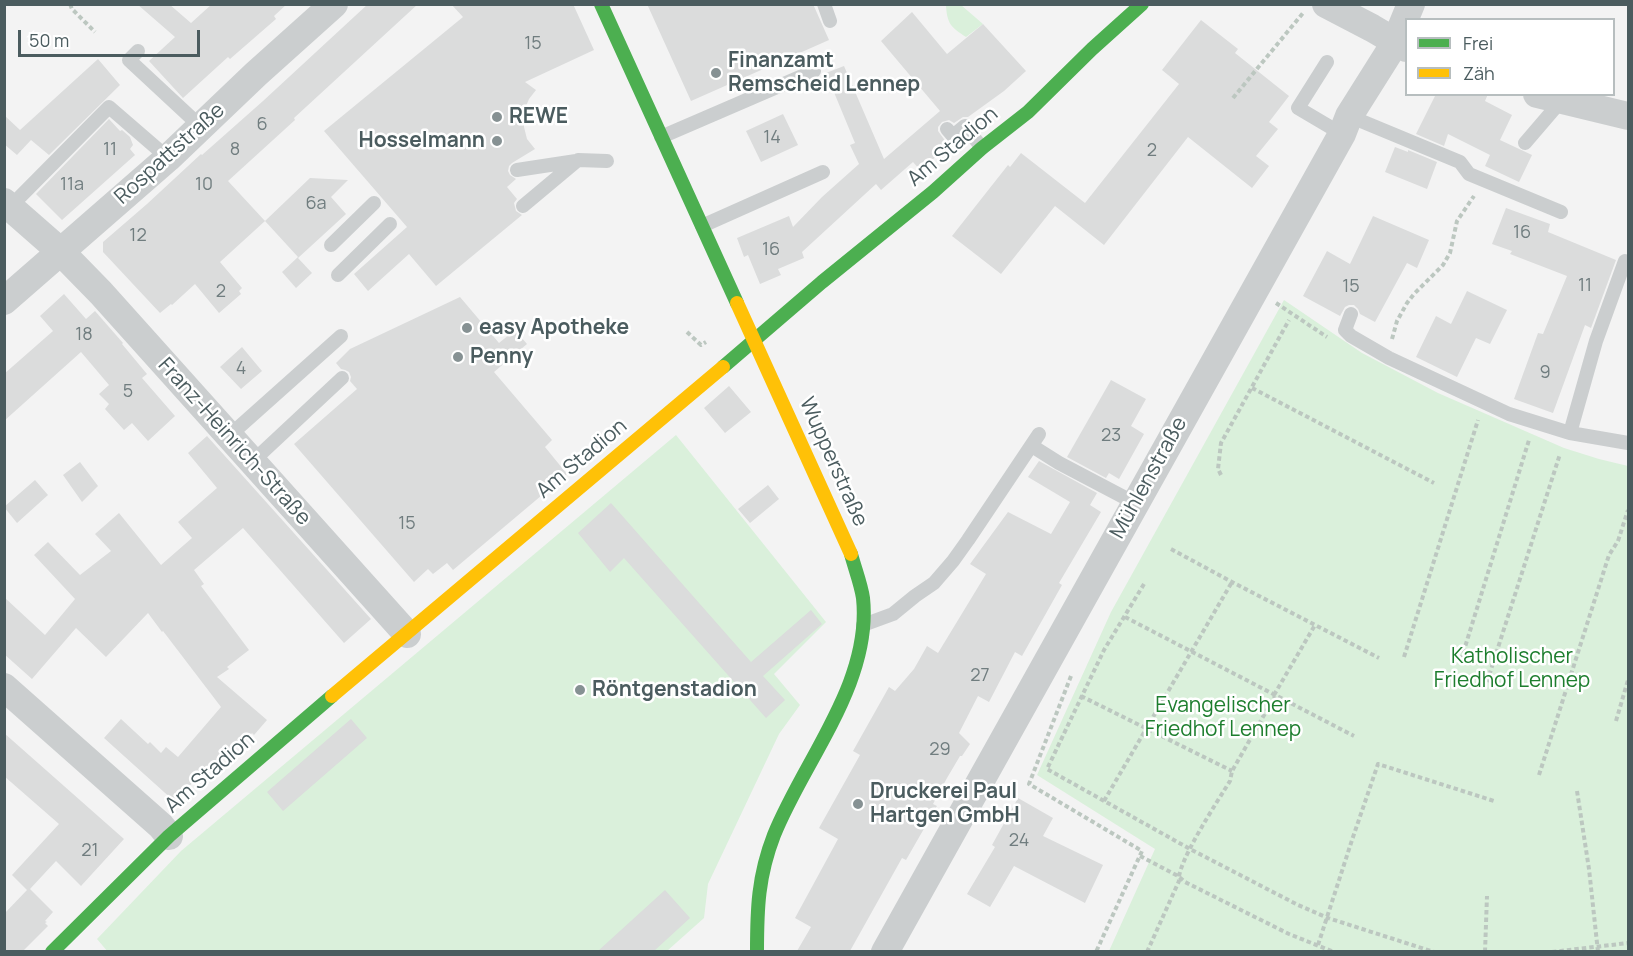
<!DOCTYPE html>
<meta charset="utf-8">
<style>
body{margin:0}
#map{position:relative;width:1633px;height:956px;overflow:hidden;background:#f3f3f3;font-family:Manrope,sans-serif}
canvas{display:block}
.frame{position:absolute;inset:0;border:6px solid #4b5c5f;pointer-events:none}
.legend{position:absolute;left:1405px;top:18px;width:210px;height:78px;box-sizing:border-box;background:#fff;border:2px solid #b7bebf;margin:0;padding:8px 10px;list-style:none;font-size:18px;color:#4b5c5f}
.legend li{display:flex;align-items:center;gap:12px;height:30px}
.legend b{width:30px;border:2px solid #b7bebf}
.scale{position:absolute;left:18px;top:30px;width:182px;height:27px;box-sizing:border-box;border:3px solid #4b5c5f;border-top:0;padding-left:8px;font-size:18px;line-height:21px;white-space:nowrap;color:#4b5c5f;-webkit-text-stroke:4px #fff;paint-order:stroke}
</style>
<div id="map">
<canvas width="1633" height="956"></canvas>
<div class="frame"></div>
<ul class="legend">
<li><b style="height:8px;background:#4caf50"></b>Frei</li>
<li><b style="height:8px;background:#ffc107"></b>Zäh</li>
</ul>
<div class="scale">50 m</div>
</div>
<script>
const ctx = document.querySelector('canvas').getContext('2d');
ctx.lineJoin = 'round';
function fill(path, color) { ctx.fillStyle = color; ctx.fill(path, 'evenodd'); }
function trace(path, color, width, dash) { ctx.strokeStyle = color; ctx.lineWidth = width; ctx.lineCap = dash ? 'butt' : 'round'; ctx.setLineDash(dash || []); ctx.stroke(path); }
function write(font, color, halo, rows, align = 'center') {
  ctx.font = font + ' Manrope,sans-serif'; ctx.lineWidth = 5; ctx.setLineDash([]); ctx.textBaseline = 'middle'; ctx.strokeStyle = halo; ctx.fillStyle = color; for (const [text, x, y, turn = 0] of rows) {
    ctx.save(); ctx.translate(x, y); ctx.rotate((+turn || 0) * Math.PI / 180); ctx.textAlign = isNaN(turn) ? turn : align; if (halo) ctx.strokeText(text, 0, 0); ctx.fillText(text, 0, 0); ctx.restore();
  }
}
const green = new Path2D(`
 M946,5H961L983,24L966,37C951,27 947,24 946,5Z
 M1284,300L1362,353L1438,393L1564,448L1599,459L1628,466V951H1109L1155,849L1037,775L1111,612Z
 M676,435L826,622L774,674L800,705L779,734L708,884L704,918L667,951L108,952L97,939L181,851Z`);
const building = new Path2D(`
 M137,4H169L191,23L212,4H287L274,16L276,19L230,59L228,57L183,98L149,61L175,37Z
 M368,4H418L294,118L295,120L228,181L265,221L310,178L348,180L331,197L346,214L298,258L312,273L296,288L282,272L298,257L265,221L220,262L242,288L239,291L241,294L219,313L195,284L172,305L171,304L160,313L103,252V242L147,204L201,154L202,155L263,101Z
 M451,4H573L594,50L525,82L536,90L529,99L524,111V127L527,139L535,149L512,163L509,166L508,171L510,175L516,179L507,187L517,199L514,203L516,211L522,215L436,286L409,254L368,291L354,274L407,227L324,131L463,17Z
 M647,4H813L829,40L691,101Z
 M912,12L947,54L983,24L1026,71L1004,91L968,117H963L954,123L949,120L942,122L938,127V131L946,142L950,145L920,170L913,162L881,190L876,184L802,252L804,258L778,269L781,275L760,284L748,255L744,257L737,238L789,216L793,227L822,197L859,164L850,145L855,143L826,73L844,66L884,159L940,111L881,41Z
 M1201,20L1238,49L1235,53L1289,96L1269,122L1278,129L1256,156L1269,166L1252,188L1188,137L1104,245L1055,206L1001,274L952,236L1008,165L1010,167L1021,153L1085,203L1179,84L1162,70Z
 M98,59L120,85L49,155L31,140L17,155L4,144V115L20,130Z
 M1436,94H1488L1485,101L1512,115L1500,140L1532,155L1519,182L1485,166L1490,155L1448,134L1444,146L1416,134Z
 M783,114L798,145L761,162L746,131Z
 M109,119L120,131L122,130L130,137L133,145L130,149L135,155L62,220L36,194Z
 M1395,147L1408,152V150L1437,162L1427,189L1385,172Z
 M1506,208L1550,224L1548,232L1616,260L1591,328L1585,325L1553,413L1514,399L1538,333L1543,334L1567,276L1510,254L1512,251L1492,244Z
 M1373,216L1429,240L1417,268L1407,263L1375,322L1360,314L1358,309L1354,305H1349L1345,307L1340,316L1303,296L1327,251L1350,264Z
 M1467,291L1507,310L1490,344L1476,338L1457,377L1416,357L1436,316L1451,324Z
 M64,294L86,319L95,311L123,343L122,344L147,374L142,378L175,416L148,441L132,423L124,430L105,409L109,404L99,394L109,385L81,352L4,421V374L53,331L40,316Z
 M460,297L499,343L515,330L527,344L494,372L552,440L545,447L567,474L453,570L447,563L433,574L428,569L414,582L294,444L357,389L350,381L351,377L349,372L345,370L341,369L336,363L350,349Z
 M242,347L262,371L241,389L220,367Z
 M1111,380L1146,399L1131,426L1144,434L1119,479L1109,473L1106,478L1067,457Z
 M729,386L751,412L725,433L704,408Z
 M207,436L371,619L344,643L243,528L194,570L204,584L201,586L249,650L227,667L229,669L217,677L267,720L254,735L252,733L240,746L238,744L227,757L225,755L214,768L212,766L202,778L199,775L186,790L184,789L174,801L104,738L121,719L148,744L150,742L161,753L166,747L178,757L221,707L163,631L162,632L148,613L106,657L76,628L32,679L4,654V597L45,635L75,599L34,555L48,542L80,575L111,551L95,534L119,513L161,565L192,538L178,522L217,488L188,453Z
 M1039,461L1097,493L1090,505L1101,512L1059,583L1062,585L1022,656L1015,652L989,702L978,696L959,733L970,744L962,756H960L947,778L933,804L937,806L906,860L902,858L850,951H797L811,927L795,918L838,839L819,828L860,755L853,751L889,687L895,691L914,669L927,646L938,653L986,574L970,564L1008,512L1051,534L1070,502L1028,477Z
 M80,462L98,486L82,502L63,475Z
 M35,480L48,495L17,523L4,507Z
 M768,485L779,499L750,523L738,509Z
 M611,503L751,662L811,610L822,624L763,676L785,700L766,718L624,558L610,572L578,533Z
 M351,719L367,738L283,811L267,792Z
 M4,733L124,839L81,886L56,861L30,889L53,912L45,921L47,922L45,923L48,926L23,951H4V914L27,890L12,875L59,824L4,776Z
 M1018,798L1053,818L1043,836L1103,865L1085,903L1014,866L990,907L967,894L995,847L992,845Z
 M665,890L690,918L654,951H598Z`);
const path = new Path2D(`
 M70,4L72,9L95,32
 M1233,98L1303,13
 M1276,303L1327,337
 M687,332L701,345L706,342
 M1392,339L1397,321L1407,303L1414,294L1443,265L1450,253L1457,221L1474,196
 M1252,388L1434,483
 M1221,475L1218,469L1221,443L1289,320
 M1171,549L1232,582L1379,658
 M1144,584L1104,650L1047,769L1190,849L1298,905L1328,918L1434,952
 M1125,617L1354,736
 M1404,657L1478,420
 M1461,660L1529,440
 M1071,676L1029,784L1142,851L1096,952
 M1487,682L1560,454
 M1274,695L1315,625
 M1081,696L1232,771
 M1616,721L1628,680
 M1539,775L1609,555L1618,541L1628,510
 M1577,791L1589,869L1598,952
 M1104,801L1232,582
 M1140,856L1178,876L1185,882L1289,934L1334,952
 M1318,945L1352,840L1378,764L1494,801
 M1147,952L1179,881C1176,864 1219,799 1230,781L1232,771L1275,696
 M1485,952L1487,896
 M1552,952L1628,943`);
const lane = new Path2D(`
 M824,4L830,21
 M138,51L129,60L200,126
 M1327,62L1298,108L1342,134
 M1349,116L1460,162L1469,174L1561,212
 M947,129L953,136L965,126L982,148
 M661,137L814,71
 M1525,143L1561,101
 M517,170L576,161
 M523,206L578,160L607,161
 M10,207L109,107L168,158
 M702,226L823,172
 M331,245L374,203
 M338,275L390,224
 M1351,314L1345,330L1351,336L1389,358L1509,414L1570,433L1628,443
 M1570,433L1596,341L1625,261
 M229,436L341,336
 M1032,446L1059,463L1135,503
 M252,462L342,378
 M863,625L893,614L915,596L934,583L953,561L968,540L1039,434`);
const street = new Path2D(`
 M1326,4L1372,28L1406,48
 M1537,94L1628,116
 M4,202L60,251L101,293L407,634
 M4,301L168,158L256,74L334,4
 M4,687L161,826L169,836
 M885,952L1342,134L1349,116L1395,43L1411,4`);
const fast = new Path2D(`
 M601,4L737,303
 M723,367L822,282L933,192L982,148L1028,112L1092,49L1142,4
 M52,952L169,836L332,696
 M757,952C757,909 758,876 774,835C804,760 872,683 863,598C861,584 855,569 851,554`);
const slow = new Path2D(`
 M737,303L851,554
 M332,696L723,367`);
const markers = [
 [716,73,6,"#869193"],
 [497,117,6,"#869193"],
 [497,141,6,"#869193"],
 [467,328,6,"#869193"],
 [458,357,6,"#869193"],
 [580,690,6,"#869193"],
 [858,804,6,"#869193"]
];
const numberNames = [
 ["15",533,44],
 ["6",262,125],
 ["14",772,138],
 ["11",110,150],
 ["8",235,150],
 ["2",1152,151],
 ["11a",72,185],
 ["10",204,185],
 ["6a",316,204],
 ["16",1522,233],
 ["12",138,236],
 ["16",771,250],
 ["11",1585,286],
 ["15",1351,287],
 ["2",221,292],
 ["18",84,335],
 ["4",241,369],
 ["9",1545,373],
 ["5",128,392],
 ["23",1111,436],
 ["15",407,524],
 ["27",980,676],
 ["29",940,750],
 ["24",1019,841],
 ["21",90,851]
];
const poiNames = [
 ["Finanzamt",728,61],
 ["Remscheid Lennep",728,85],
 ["REWE",509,117],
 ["Hosselmann",485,141,"right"],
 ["easy Apotheke",479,328],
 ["Penny",470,357],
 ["Röntgenstadion",592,690],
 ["Druckerei Paul",870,792],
 ["Hartgen GmbH",870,816]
];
const streetNames = [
 ["Am Stadion",953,147,-40],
 ["Rospattstraße",170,154,-42],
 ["Franz-Heinrich-Straße",234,442,48],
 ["Am Stadion",582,459,-40],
 ["Wupperstraße",833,462,66],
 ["Mühlenstraße",1149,478,-61],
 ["Am Stadion",210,773,-41]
];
const parkNames = [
 ["Katholischer",1512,657],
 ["Friedhof Lennep",1512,681],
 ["Evangelischer",1223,706],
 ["Friedhof Lennep",1223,730]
];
fill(green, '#daf0db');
fill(building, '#dbdcdc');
trace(path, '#bcc7c0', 4, [4.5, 3]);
trace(lane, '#cbcecf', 14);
trace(street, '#cbcecf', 28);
trace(fast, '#4caf50', 14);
trace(slow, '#ffc107', 14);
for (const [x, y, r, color] of markers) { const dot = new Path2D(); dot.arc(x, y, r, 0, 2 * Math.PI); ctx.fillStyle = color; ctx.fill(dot); trace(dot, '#fff', 2); }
write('18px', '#707d7f', null, numberNames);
write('bold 21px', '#4b5c5f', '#fff', poiNames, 'left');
write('21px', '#4b5c5f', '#fff', streetNames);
write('21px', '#1d7e2e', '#fff', parkNames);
</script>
